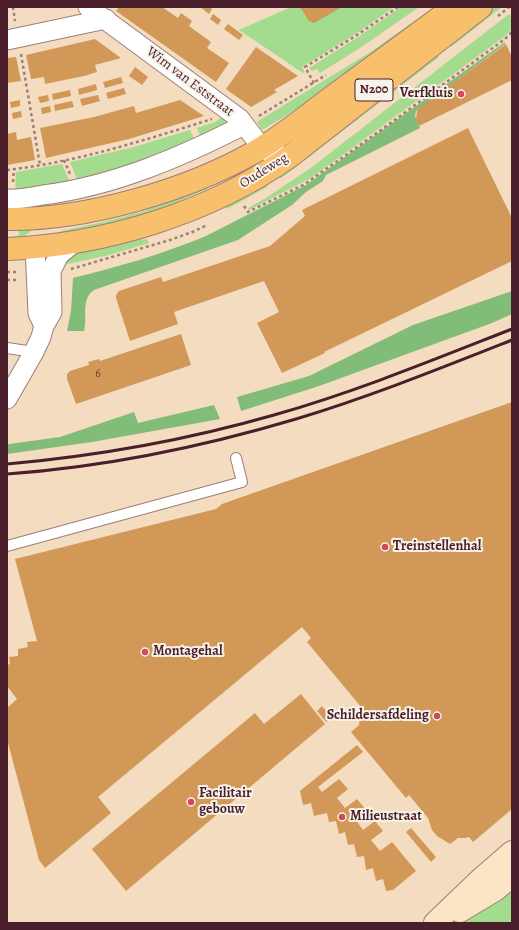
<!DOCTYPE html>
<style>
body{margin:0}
#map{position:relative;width:519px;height:930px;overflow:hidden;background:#f4dcc0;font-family:Alegreya,serif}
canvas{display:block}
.frame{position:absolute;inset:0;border:8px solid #4a1f2b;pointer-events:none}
</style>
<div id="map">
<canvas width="519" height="930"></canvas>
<div class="frame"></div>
</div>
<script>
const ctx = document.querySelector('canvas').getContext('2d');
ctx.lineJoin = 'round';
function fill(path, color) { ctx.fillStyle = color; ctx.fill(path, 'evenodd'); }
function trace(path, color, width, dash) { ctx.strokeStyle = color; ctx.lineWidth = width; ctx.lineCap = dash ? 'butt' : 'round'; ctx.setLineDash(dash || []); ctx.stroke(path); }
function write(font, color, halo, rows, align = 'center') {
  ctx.font = font + ' Alegreya,serif'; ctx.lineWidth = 4; ctx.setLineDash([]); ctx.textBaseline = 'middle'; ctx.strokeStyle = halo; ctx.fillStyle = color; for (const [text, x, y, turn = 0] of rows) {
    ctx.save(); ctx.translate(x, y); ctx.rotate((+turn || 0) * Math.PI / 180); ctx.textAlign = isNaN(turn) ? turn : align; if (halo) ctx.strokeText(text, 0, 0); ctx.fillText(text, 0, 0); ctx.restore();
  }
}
const green = new Path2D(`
 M291,7H394L357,33L302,67L305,72L303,73L239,30Z
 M401,7H419L363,46L320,73L317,69L312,71L309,68L355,39Z
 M434,7H441L315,98L262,130L257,122L263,118L372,51Z
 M485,7H502L451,47L445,38Z
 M509,14L512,17V29L504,37L311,178L249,210L248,208L266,198L312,167Z
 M436,53L439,57L288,173L281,178H277Z
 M225,115L230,123L202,140L197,128L215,122Z
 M190,130L196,143L79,184L70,162L134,147Z
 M62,164L71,185L15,192L16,172Z
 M269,182L267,187L227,209L222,201Z
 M206,186L207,189L154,212L94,229L53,235L61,231L103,222L141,212L180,198Z
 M19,226L34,228L22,239H11L12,237L19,235Z
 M147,239L149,243L109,255L63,265L68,257L88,247Z
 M512,890L511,923H459L495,903Z`);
const forest = new Path2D(`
 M505,42V44L416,111L415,116L420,128L326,175L323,181L306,192L292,205L238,240L94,290C80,300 88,317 84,331H67L71,311L73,278C118,267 163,254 206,236L306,185Z
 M512,291V314L492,323L319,386L241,411L237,397L309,376L413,325Z
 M214,405L220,419L92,442L7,454V446L9,444L60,437L134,412L138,423Z`);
const building = new Path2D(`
 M119,7H162L178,18L181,13L192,21L189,26L211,42L207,48L229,63L216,82L116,11Z
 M200,7H210L212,9L209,14Z
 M300,7H342L314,23L309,21Z
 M213,14L221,20L218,25L210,19Z
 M228,24L243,35L239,40L224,29Z
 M95,39L121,58L95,65L97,72L84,76L45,84L44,77L31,79L26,55Z
 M506,44L512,57V80L419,126L416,120L417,111L419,108Z
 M256,47L298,76L274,90L277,92L251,107L226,89Z
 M16,57L21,81L7,83V58Z
 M135,67L148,77L142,85L129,76Z
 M121,77L123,83L105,88L103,82Z
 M96,84L97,90L79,95L78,89Z
 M124,88L126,94L108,99L106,93Z
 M70,90L71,96L53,100L52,94Z
 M48,95L49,101L40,103L38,97Z
 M98,95L100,101L82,106L80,99Z
 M20,100V106L11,108L10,102Z
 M180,100L204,116L129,139L46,158L40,128L94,117L134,106L136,113Z
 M72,101L74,107L55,111L54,105Z
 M50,106L51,112L42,114L41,108Z
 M21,111L22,117L13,119L12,113Z
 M468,128L512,218V261L324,352L325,353L282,373L257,323L279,312L264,281L174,312L178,324L130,341L116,298V295L119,291L161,277L163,282L270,246L305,216L302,210Z
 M16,132L17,140L31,137L35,160L7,165V134Z
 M181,334L191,365L76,404L67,379V374L70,371L89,365L88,362L99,359L100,361Z
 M512,402V809L473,842L469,837L465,838H458L450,844L437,836L432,830L428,818L409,795L406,798L351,732L359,725L360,718L366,713L307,642L311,638L302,627L98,797L111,813L45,868L39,860L7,739V708L17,699L7,686V665L10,664L9,657L18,656V649L28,647L27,642L37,641L15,559L216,509L222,504Z
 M301,694L325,724L126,891L92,849L255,713L264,724Z
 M322,706L332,718L326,722L317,711Z
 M357,745L363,752L318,787L322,792L339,779L348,789L337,798L345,808L357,799L366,810L355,819L363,830L375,821L383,831L371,840L380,851L392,842L416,871L393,890L386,891L383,879L376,881L373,868L366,870L364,856L357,857L354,844L348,845L345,832L339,834L336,821L329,822L327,813L314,816L311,803L303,805L300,791Z
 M411,828L436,857L431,862L406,832Z`);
const path = new Path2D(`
 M13,7L15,21
 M498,16L509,7
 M21,54L40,165
 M314,83L305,67L354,37L398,7
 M259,116L326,75
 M64,160L70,174
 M7,170C77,162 145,140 212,119
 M13,182L14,169
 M244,206L248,212L305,184L381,130L505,39L512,32
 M71,269L170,240L195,231L207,225
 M7,272H18
 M7,280H19`);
const service = new Path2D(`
 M7,348L34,352
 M7,546L242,482L236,458`);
const minor = new Path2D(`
 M88,7L240,119L262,148L274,155L289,157
 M7,40L106,19
 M7,199C19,200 31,197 43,195C114,186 181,157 244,125
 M35,247L38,313L44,326
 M7,399L34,352L41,337L44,326L52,312L51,271L59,255L75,242`);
const secondary = new Path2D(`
 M460,911L495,890L512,876
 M435,923L482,878L512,852`);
const primary = new Path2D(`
 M7,219C86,220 185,191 253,153C281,137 306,116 332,97C373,67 413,37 454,7
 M7,249C105,245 209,213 289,157L481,7`);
const rail = new Path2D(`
 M7,464C97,456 187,440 274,415C355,392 433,360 512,329
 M7,474C105,467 202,447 296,419C369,397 441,368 512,340`);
const markers = [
 [461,94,4,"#d1495b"],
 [385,547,4,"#d1495b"],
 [145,652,4,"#d1495b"],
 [437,716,4,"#d1495b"],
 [191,802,4,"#d1495b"],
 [342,817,4,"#d1495b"]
];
const numberNames = [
 ["6",98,374]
];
const shields = [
 [374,90,38]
];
const shieldNames = [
 ["N200",374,90]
];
const streetNames = [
 ["Wim van Eststraat",190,82,37],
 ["Oudeweg",264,171,-32]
];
const poiNames = [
 ["Verfkluis",453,94,"right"],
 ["Treinstellenhal",393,547],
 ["Montagehal",153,652],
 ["Schildersafdeling",429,716,"right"],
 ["Facilitair",199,794],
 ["gebouw",199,810],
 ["Milieustraat",350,817]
];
fill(green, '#a3dc8e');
fill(forest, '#82bc79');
fill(building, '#d19857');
trace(service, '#9f7e76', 12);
trace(minor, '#9f7e76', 21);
trace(secondary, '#9f7e76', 24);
trace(primary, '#9f7e76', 24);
trace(path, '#9f7e76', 2.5, [3, 3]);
trace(service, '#fff', 10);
trace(minor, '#fff', 19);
trace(secondary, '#fce5c4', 22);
trace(primary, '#f8bf6c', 22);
trace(rail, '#4a1f2b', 3);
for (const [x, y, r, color] of markers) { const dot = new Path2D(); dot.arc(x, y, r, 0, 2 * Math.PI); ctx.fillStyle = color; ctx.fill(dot); trace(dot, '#f7f3e8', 1.5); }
write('12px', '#6c3d36', null, numberNames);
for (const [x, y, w] of shields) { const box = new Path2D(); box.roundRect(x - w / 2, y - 11, w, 22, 3); ctx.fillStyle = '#f7f3e8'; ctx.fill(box); trace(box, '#4a1f2b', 1); }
write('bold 13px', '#4a1f2b', null, shieldNames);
write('14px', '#4a1f2b', '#f7f3e8', streetNames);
write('bold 14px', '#4a1f2b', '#f7f3e8', poiNames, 'left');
</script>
